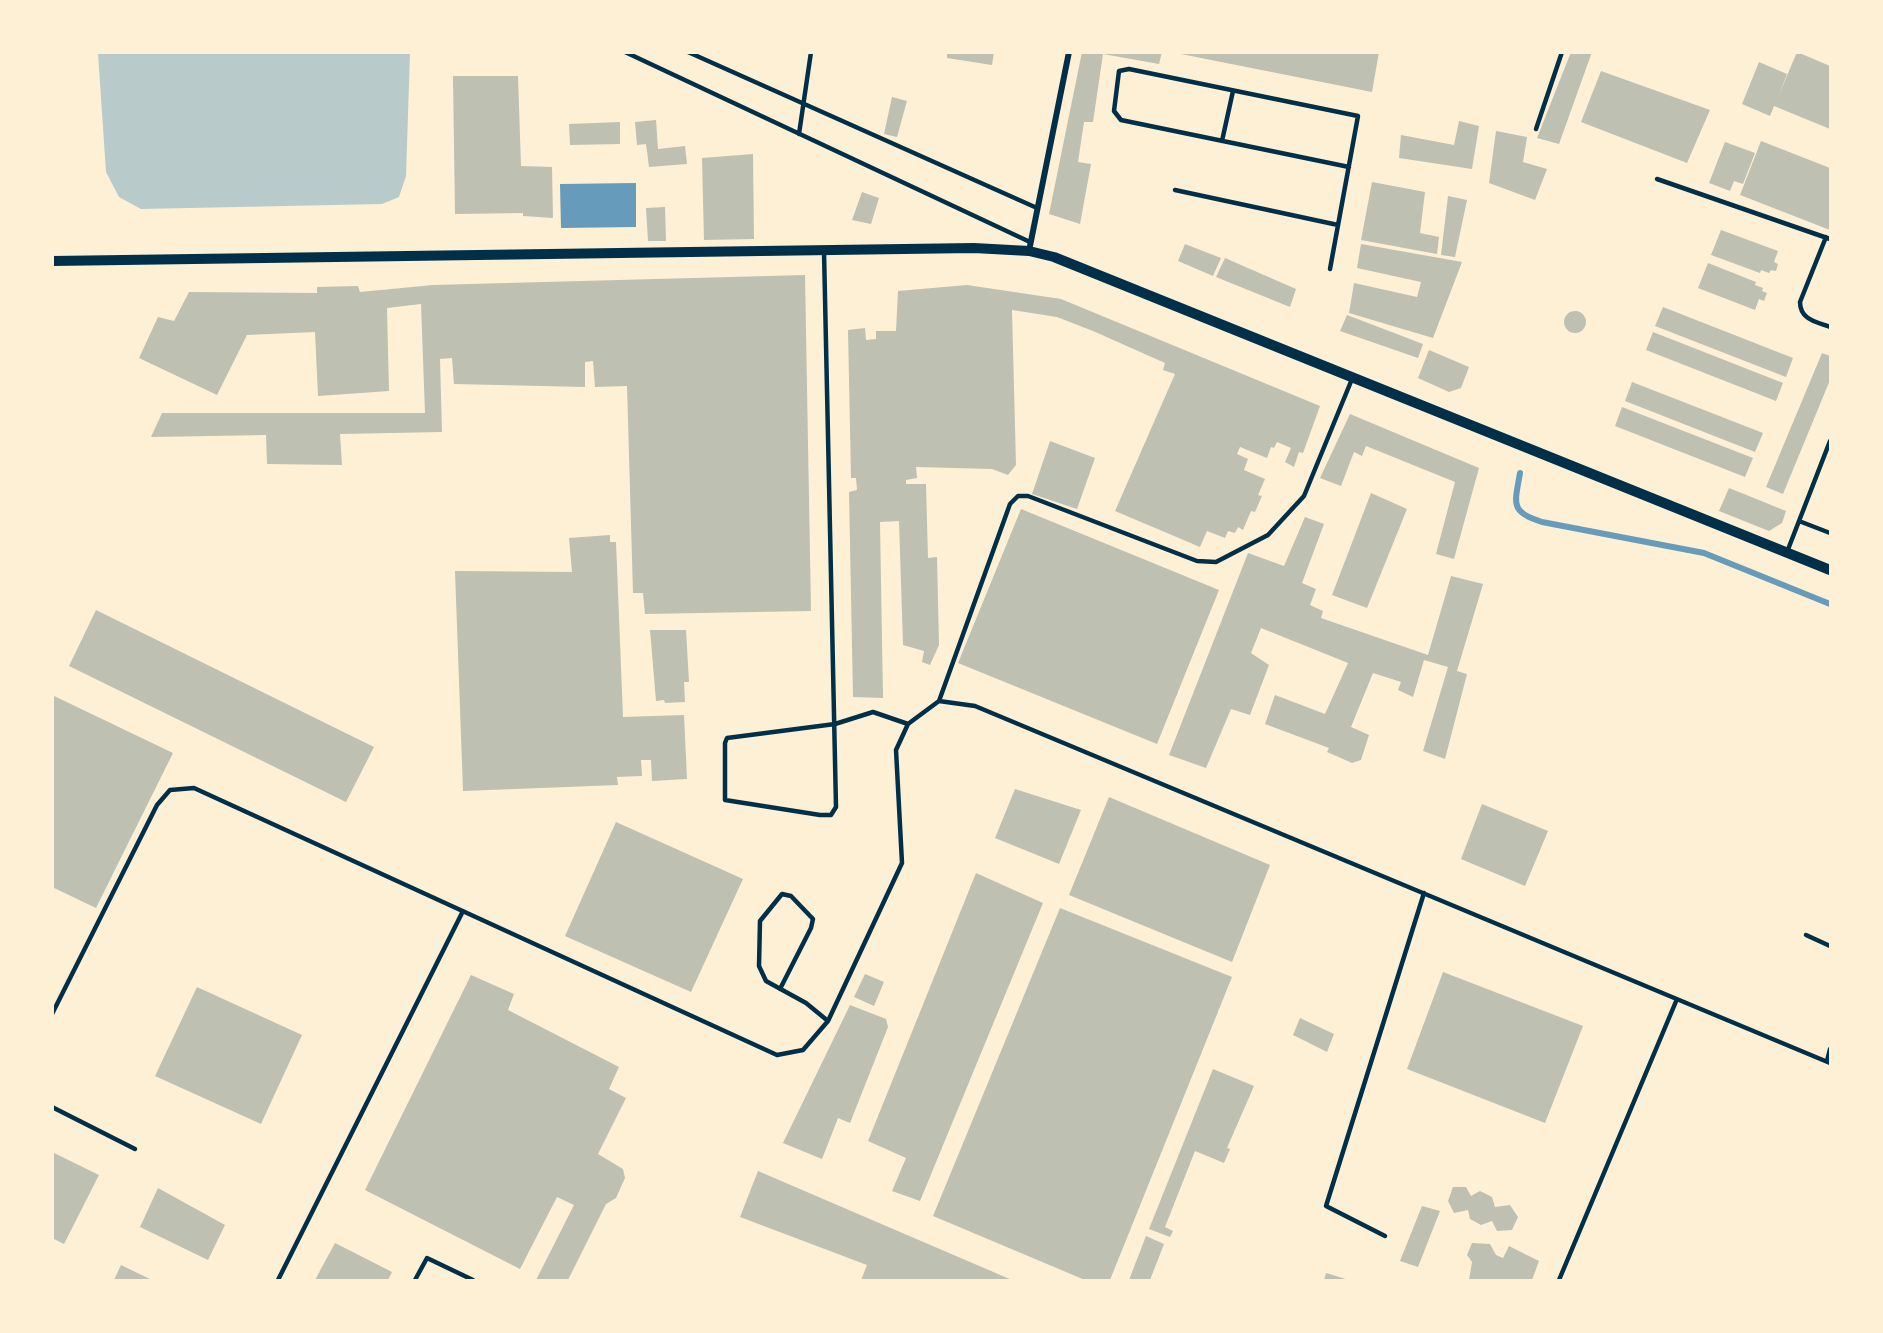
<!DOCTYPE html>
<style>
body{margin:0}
#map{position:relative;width:1883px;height:1333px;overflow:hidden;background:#fdf0d5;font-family:"Space Grotesk",sans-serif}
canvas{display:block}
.frame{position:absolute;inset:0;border:54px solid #fdf0d5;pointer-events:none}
</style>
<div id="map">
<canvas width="1883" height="1333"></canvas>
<div class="frame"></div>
</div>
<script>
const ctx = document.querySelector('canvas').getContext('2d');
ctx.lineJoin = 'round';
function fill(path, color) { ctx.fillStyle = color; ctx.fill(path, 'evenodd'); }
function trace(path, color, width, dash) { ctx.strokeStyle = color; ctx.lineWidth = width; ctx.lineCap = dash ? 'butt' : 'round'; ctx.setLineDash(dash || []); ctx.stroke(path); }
const green = new Path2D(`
 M98,53H410L406,176L399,197L382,204L141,209L119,197L106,172Z`);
const water = new Path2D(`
 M636,183V227L561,228L560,184Z`);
const stream = new Path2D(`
 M1520,473C1515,503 1509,512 1542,522L1704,553L1830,604`);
const building = new Path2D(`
 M947,52H994L992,65L947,58Z
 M1082,52H1162L1159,64L1103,54L1093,122H1084L1078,162L1091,164L1080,224L1049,214Z
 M1171,52H1379L1372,92Z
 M1571,52H1592L1559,144L1537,138Z
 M1797,52L1830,66V129L1774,106L1770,116L1742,104L1759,62L1787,74L1778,97Z
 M1601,71L1710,110L1687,163L1581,122Z
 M453,76H518L521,166L552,167L553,218L523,216V213L455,214Z
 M892,97L907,101L897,137L884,134Z
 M656,120L658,149L685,146L687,164L649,167L646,144L637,145L635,122Z
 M1459,121L1479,126L1472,169L1399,158L1401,135L1454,145Z
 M620,122V144L570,145L569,124Z
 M1496,131L1527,137L1523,162L1547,169L1535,200L1489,183Z
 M1761,141L1830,168V230L1740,195Z
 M1725,142L1755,153L1743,184L1734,181L1730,191L1709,183Z
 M753,154L754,239L704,240L702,158Z
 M1372,182L1425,192L1420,233L1439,237L1437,254L1361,240Z
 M862,192L879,198L871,224L852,220Z
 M1448,196L1467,200L1455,257L1441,255Z
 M665,207L666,241H648L646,208Z
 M1721,230L1778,251L1774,262L1778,264L1776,271L1771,270L1769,273L1761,270L1760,273L1711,255Z
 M1185,244L1221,258L1213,276L1178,261Z
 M1361,244L1462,262L1433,338L1349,313L1354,283L1417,297L1421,282L1357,268Z
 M1225,258L1296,289L1290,307L1216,277Z
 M1708,263L1756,282L1755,285L1763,288L1762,291L1767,293L1764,301L1759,299L1755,310L1698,288Z
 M805,275L811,611L645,614L643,593H633L627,386L595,387L593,361L585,362V387L454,384L452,358L440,359L442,432L340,434L342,465L267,464L266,435L151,437L162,413H425L421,304L387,308L389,391L318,396L315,332L247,335L217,395L139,358L158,317L174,321L189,292L317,293V287L358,286L360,292L433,285Z
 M967,285L1061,299L1320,406L1303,453L1299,452L1294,467L1285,462L1291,448L1277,442L1274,448L1271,447L1267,458L1240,447L1237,454L1248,459L1244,470L1265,479L1258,495L1262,496L1255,512L1251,511L1243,530L1238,527L1235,533L1228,531L1225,538L1207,531L1200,547L1115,511L1175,374L1163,370L1165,363L1093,331L1057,317L1012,310L1016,465L1008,475L992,469L916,467L917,478L906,480V484H926L928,558L937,557L939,645L930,665L922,662L924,651L903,645L899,521L880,522L883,698L853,697L849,492L857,490L856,478H851L848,330L865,328L866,340L876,339V331H896L898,291Z
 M1663,307L1793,358L1786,377L1655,326Z
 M1564 322a11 11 0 1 1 22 0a11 11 0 1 1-22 0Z
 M1347,315L1423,344L1418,358L1340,331Z
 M1653,332L1783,383L1776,401L1646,350Z
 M1429,350L1469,367L1461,388L1449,392L1418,378Z
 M1822,353L1830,356V380L1783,494L1766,487Z
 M1632,382L1763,433L1755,452L1625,401Z
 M1622,407L1753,458L1745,477L1615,426Z
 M1350,414L1479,468L1454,559L1436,554L1455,482L1366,446L1362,456L1354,452L1341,486L1320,478Z
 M1050,441L1095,458L1077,509L1032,494Z
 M1729,488L1786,511L1782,523L1769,531L1719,511Z
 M1371,493L1407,509L1367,608L1332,595Z
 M1021,509L1219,590L1157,744L958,663Z
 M1305,517L1324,524L1302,583L1316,589L1310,605L1323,611L1321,618L1428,655L1451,576L1483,584L1457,671L1467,674L1445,759L1423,751L1448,667L1424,660L1413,697L1398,690L1401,682L1373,673L1351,727L1369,735L1361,760L1352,763L1327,752L1329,748L1265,724L1275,695L1325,714L1348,663L1261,628L1251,653L1269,665L1250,715L1231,709L1206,768L1169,755L1248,553L1284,566Z
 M610,535V542H616L623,717L684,715L687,779L652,781L651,760H641L642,776L617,777L618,785L463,791L455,571L572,572L569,538Z
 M96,610L374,747L346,802L69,666Z
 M650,630H686L689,682H684L685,702L665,703L664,700L656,701Z
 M52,695L173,753L96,908L52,887Z
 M1015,789L1081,810L1059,864L995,838Z
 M1109,797L1270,865L1232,962L1069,895Z
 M1482,804L1548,831L1525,886L1461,859Z
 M616,822L743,879L691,992L565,936Z
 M976,873L1043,903L920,1201L892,1191L906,1158L868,1141Z
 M1060,908L1232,977L1110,1280H1085L933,1216Z
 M1443,972L1583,1026L1545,1123L1407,1069Z
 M865,974L884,982L874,1006L854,997Z
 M471,975L514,994L508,1010L619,1067L609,1089L626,1098L598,1154L623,1169L625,1178L616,1198L606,1204L568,1280H536L574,1205L557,1197L520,1269L365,1190Z
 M197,987L302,1035L261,1124L155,1076Z
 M850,1005L886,1019L888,1027L850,1123L838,1118L822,1159L783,1143Z
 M1300,1018L1334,1034L1327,1052L1293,1035Z
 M1213,1069L1254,1086L1227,1148L1230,1149L1224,1163L1195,1151L1165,1227L1173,1231L1170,1237L1149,1229Z
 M52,1152L99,1175L64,1244L52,1238Z
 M758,1171L1012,1280H861L867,1265L740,1217Z
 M1453,1187H1466L1471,1196L1480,1191L1492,1197L1495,1207L1510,1205L1518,1217L1512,1230L1497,1231L1492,1221L1481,1225L1470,1219L1468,1210L1454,1213L1448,1201Z
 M158,1188L225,1225L208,1260L140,1227Z
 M1422,1206L1440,1211L1418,1267L1400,1261Z
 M1146,1236L1164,1244L1150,1280H1129Z
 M335,1243L392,1272L388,1280H315Z
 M1472,1243L1490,1244L1496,1255L1503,1258L1509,1246L1539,1261L1532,1280H1469L1472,1262L1467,1255Z
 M121,1265L152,1280H114Z
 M1326,1273L1349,1280H1324Z`);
const service = new Path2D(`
 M625,52L1030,242
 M688,52L1037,208
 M1536,129L1562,52
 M799,134L811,52
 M1222,141L1233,91
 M1657,179L1830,239
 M1175,190L1338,225
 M1826,237L1800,302C1800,320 1817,322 1830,327
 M824,251L836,807L831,815H820L725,800V743L727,738L835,724L873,712L908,724
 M1330,269L1358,116L1129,69L1119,71L1114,111L1121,120L1349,167
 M1799,521L1830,533
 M1787,552L1830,441
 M939,701L975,706L1830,1063
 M1806,935L1830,946
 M780,989L811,928L813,919L791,896L782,894L760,921L759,966L766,981L806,1003L828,1021
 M52,1014L157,805L170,790L194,788L777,1055L803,1050L828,1021L902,863L896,750L908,724L939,701L1010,504L1018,496H1028L1197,561L1216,562L1268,535L1304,496L1352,379
 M1827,1061L1830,1049
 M52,1107L135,1149
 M1385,1236L1326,1206L1424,893
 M278,1280L463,911
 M415,1280L427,1258L473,1280
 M1559,1280L1677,999`);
const minor = new Path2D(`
 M1029,251L1069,52`);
const tertiary = new Path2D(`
 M52,261L974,248L1029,251L1054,257L1830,570`);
fill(green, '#b9caca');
fill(water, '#669bbc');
trace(stream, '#669bbc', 6);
fill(building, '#bec0b2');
trace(service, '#003049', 4.5);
trace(minor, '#003049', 6);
trace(tertiary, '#003049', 10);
</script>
